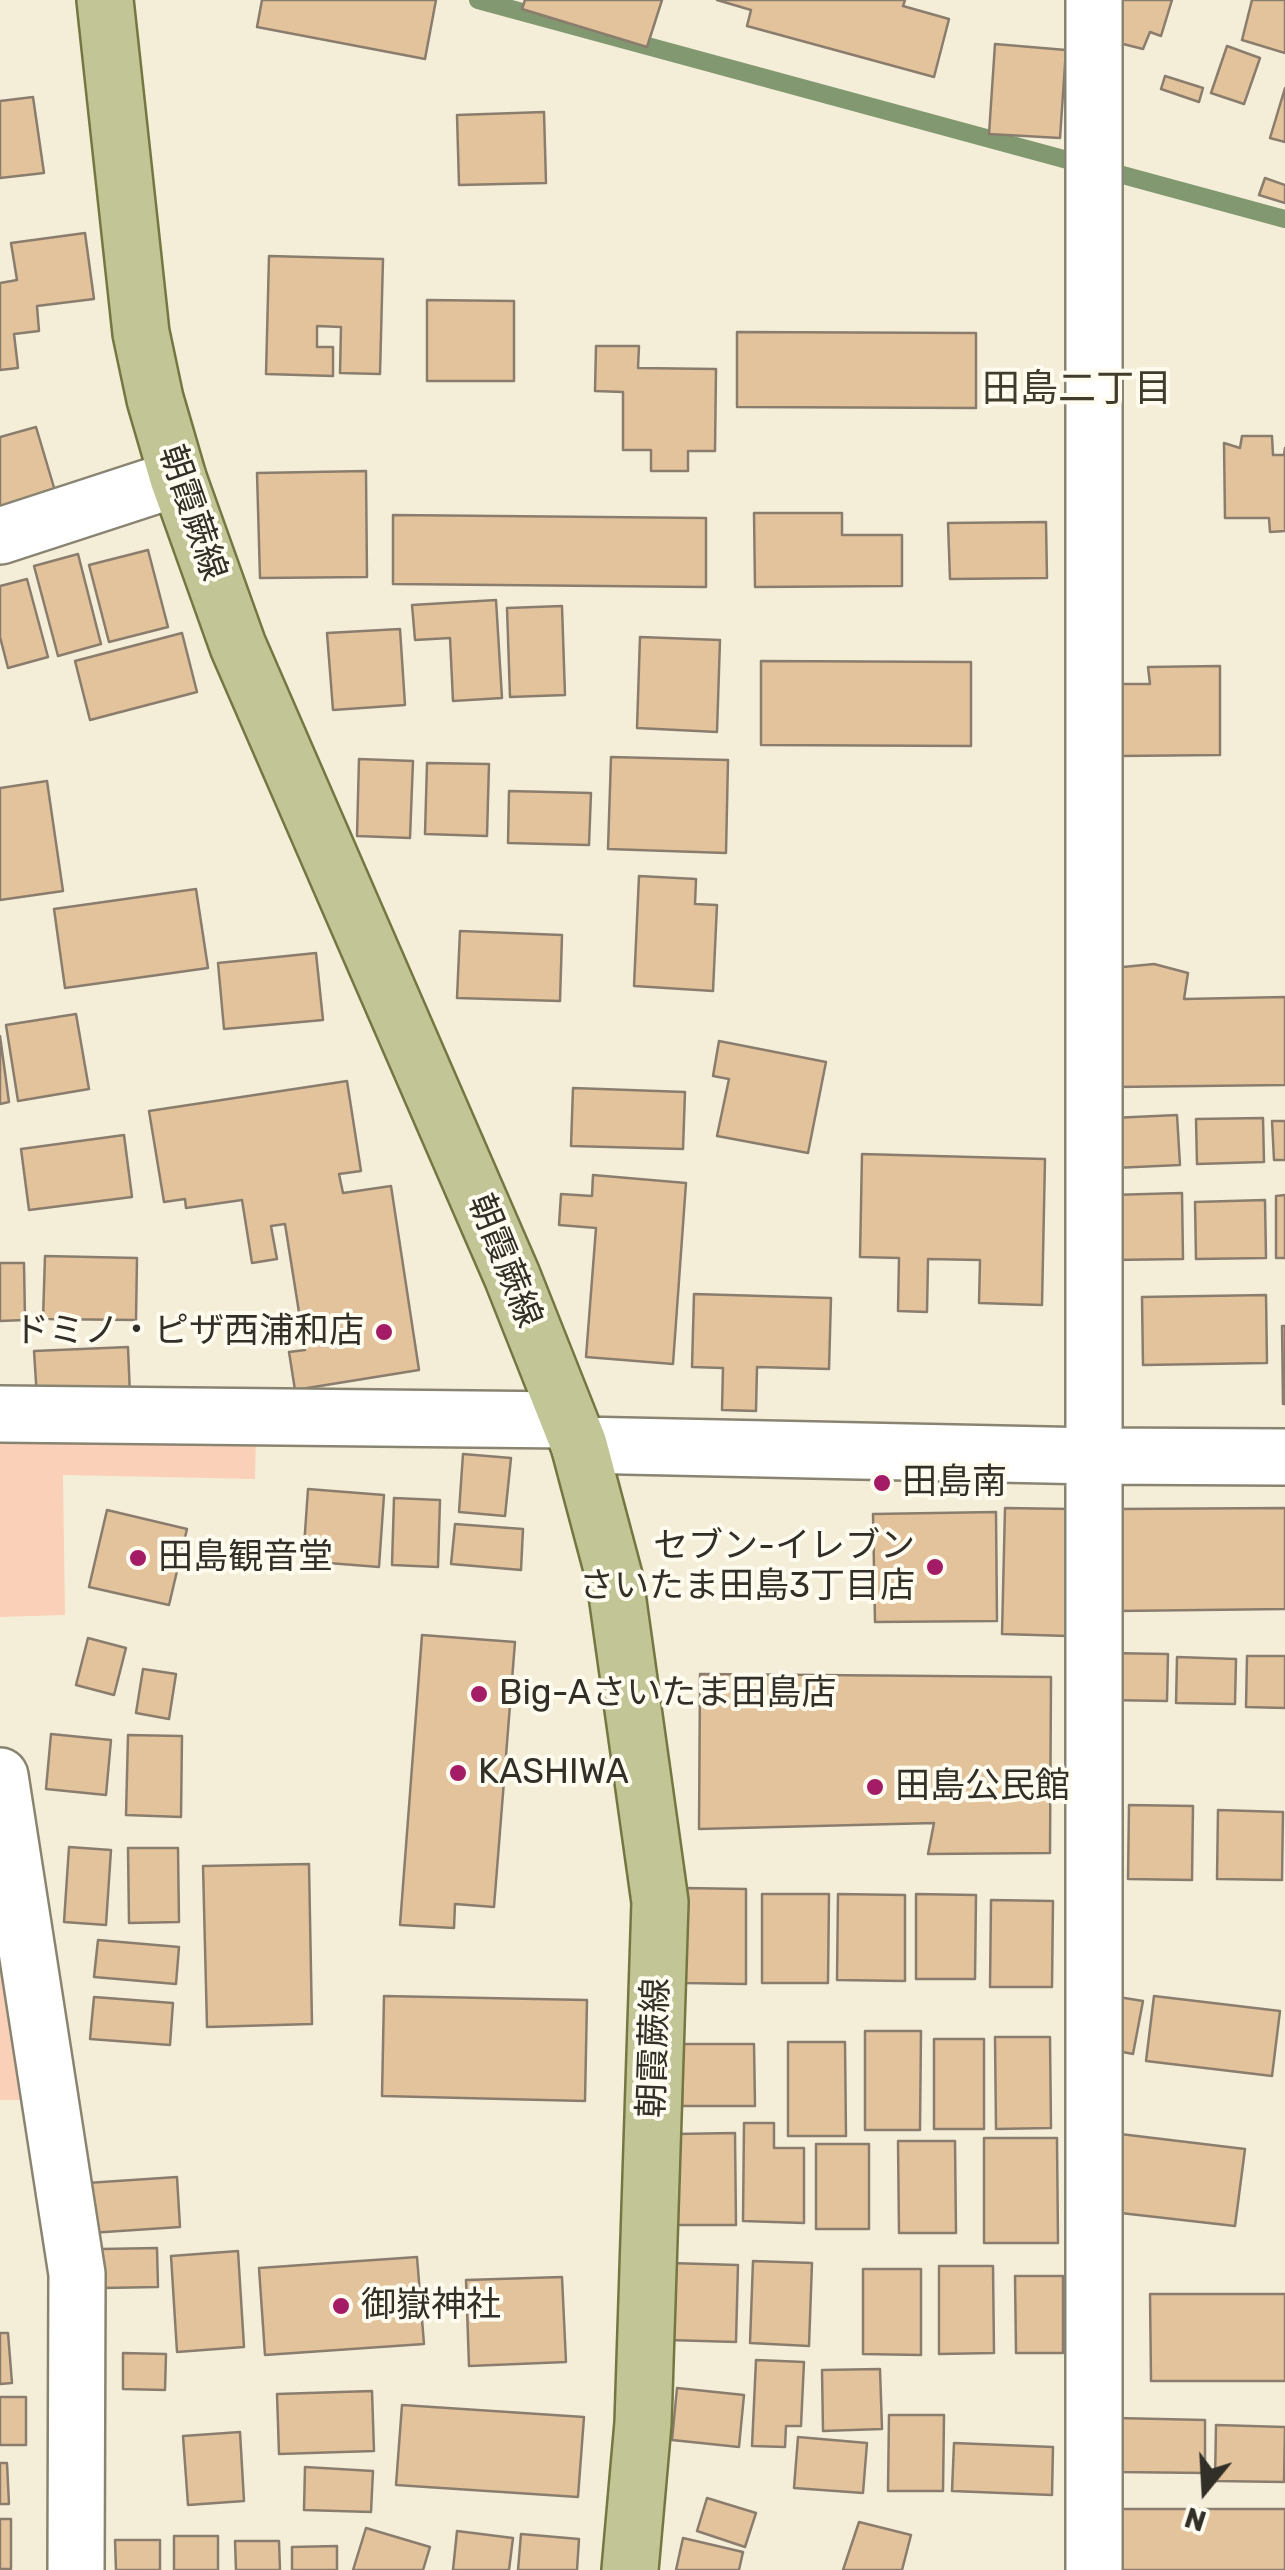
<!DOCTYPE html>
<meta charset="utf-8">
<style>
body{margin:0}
#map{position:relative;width:1285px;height:2570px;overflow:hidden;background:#f4eed9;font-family:Rubik,sans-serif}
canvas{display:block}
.north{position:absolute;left:1155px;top:2440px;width:100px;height:100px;-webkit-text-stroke:8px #fffbef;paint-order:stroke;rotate:198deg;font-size:28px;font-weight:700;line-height:40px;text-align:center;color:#312f27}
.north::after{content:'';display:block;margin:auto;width:35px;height:45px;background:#312f27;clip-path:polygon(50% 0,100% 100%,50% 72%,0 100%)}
</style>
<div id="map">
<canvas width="1285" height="2570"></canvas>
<div class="north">N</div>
</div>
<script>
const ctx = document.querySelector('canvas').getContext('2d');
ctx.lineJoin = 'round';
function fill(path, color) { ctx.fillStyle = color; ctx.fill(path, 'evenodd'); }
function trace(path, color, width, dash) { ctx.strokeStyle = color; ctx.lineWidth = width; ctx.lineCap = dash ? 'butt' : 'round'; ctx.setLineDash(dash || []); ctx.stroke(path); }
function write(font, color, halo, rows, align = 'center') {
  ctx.font = font + ' Rubik,"Noto Sans JP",sans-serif'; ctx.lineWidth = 8; ctx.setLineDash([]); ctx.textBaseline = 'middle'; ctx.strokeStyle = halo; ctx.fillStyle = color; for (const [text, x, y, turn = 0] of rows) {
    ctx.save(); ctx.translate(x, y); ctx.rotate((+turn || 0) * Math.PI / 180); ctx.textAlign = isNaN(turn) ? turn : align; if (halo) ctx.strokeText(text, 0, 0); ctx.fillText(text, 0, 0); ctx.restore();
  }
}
const green = new Path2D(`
 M0,1436L256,1439L255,1479L63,1475L65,1615L0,1617Z
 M0,1881L32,2100H0Z`);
const stream = new Path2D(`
 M478,0L1285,219`);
const building = new Path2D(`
 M262,0H436L425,59L257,27Z
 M525,0H662L647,47L522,9Z
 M717,0H905L903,6L949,19L934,77L747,26L751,10Z
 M1122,0H1172L1161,36L1150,32L1143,49L1111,41Z
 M1252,0H1285V53L1242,40Z
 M995,44L1066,50L1060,138L989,134Z
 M1227,46L1260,58L1244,104L1211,93Z
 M1165,76L1203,88L1199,102L1161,89Z
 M1285,88V142L1270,138Z
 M33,97L44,173L0,178V101Z
 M544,112L546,183L459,185L457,115Z
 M1265,178L1285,185V203L1259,195Z
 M85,233L94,299L37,306L39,331L14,334L18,368L0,370V283L17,280L11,243Z
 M269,256L383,259L380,374L340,373L341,327L317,326V347H333V376L266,374Z
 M427,300L514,301V381H427Z
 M737,332L976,333V408L737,407Z
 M596,346H639L638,368L716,369L715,451H688V471H651V450H623V392L595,391Z
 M36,427L58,501L0,518V437Z
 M1242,436H1272L1273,455H1284L1285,448V531L1270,532L1269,518H1225L1224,443L1240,448Z
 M366,471L367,577L260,578L257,473Z
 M754,513H842V535H902V586L755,587Z
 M393,515L706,518V587L393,584Z
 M1046,522L1047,578L950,579L948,523Z
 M148,550L168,627L109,642L89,565Z
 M78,554L101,644L58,656L34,566Z
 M27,579L48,657L8,668L0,637V586Z
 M496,600L502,698L453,701L450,638L415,640L412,605Z
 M562,606L565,695L510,697L507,608Z
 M400,629L405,705L333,710L327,633Z
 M182,633L197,692L90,720L75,661Z
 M640,637L720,640L717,732L637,728Z
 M761,661L971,662V746L761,745Z
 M1220,666V755L1119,756L1120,684H1150L1148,667Z
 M611,757L728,760L726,853L608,849Z
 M359,759L413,761L410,838L357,836Z
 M427,763L489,764L487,836L425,834Z
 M47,781L63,891L0,900V788Z
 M509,791L591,793L589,845L508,843Z
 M639,876L696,879L695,904L717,905L713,991L634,986Z
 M196,889L208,968L65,988L54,909Z
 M460,931L562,935L560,1001L457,998Z
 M316,953L323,1020L224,1029L218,963Z
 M1154,964L1188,973L1184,999L1285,997V1085L1114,1087L1115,996L1123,967Z
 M76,1014L89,1089L18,1101L6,1025Z
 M0,1036L9,1102L0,1104Z
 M719,1041L826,1062L808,1153L717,1136L729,1079L713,1076Z
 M347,1081L361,1171L339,1174L343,1193L391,1186L419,1370L295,1390L289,1352L305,1350L285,1224L271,1226L277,1259L252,1263L242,1200L186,1208L185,1199L164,1202L149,1111Z
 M573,1088L685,1092L683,1149L571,1146Z
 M1177,1115L1180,1165L1114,1168L1112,1118Z
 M1263,1118L1264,1162L1197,1164L1196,1119Z
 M1272,1121H1285V1160H1274Z
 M124,1135L132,1197L29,1210L21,1149Z
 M862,1154L1045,1159L1042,1305L979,1303L980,1260L928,1259L927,1312L898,1311L899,1258L860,1257Z
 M593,1175L686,1183L673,1364L586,1357L596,1228L559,1225L561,1194L592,1196Z
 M1182,1193L1183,1259L1112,1260L1111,1195Z
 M1285,1195V1258H1276V1196Z
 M1265,1200L1266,1258L1196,1259L1195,1202Z
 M45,1256L137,1258L136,1320L43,1319Z
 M0,1263H24L25,1320L0,1321Z
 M694,1294L831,1298L829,1369L757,1367L756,1411L722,1410L723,1368L692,1367Z
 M1266,1295L1267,1363L1143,1365L1142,1297Z
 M1282,1326H1285V1404H1283Z
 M128,1347L130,1395L37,1398L34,1351Z
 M463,1454L511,1458L505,1516L459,1512Z
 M308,1489L384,1495L379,1567L303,1561Z
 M394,1498L440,1500L438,1567L392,1565Z
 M1005,1508L1071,1509L1068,1636L1002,1634Z
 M1285,1508V1609L1118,1611L1116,1509Z
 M107,1510L187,1529L169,1605L89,1587Z
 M996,1512L997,1621L875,1622L873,1514Z
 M455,1524L523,1529L521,1570L451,1564Z
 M422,1635L515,1642L494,1907L455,1904L454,1928L400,1925Z
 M88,1638L126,1648L114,1695L76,1685Z
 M1107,1653L1168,1654L1167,1701L1106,1700Z
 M1247,1656H1285V1708L1246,1707Z
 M1177,1657L1236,1659L1235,1704L1176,1703Z
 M143,1669L176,1674L169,1719L136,1713Z
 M700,1674L1051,1677L1050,1853L928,1854L934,1823L699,1829Z
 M51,1734L111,1740L106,1795L46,1789Z
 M128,1735L182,1736L181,1817L126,1815Z
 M1129,1805L1193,1806L1192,1880L1128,1879Z
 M1218,1810L1283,1812L1282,1880L1217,1879Z
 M69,1847L111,1850L106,1925L64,1922Z
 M128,1848H178L179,1922L129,1923Z
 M309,1864L312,2024L207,2027L203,1866Z
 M685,1888L746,1889V1984L684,1983Z
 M762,1894H829L828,1983H762Z
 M838,1894L905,1895V1981L837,1980Z
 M916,1894L976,1895L975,1979H916Z
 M991,1900L1053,1901L1052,1987H990Z
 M98,1940L179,1947L176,1984L94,1977Z
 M384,1996L587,2000L585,2101L382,2096Z
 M1112,1996L1143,2001L1133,2054L1102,2048Z
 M1154,1996L1280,2011L1272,2076L1146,2061Z
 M94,1997L173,2003L170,2045L90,2039Z
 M865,2031H921L920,2130H865Z
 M995,2037H1050L1051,2128L996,2129Z
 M934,2039H984V2129H934Z
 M788,2042H845L846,2136H788Z
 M683,2044H754L755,2106H682Z
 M744,2123H774V2148H804V2223L743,2221Z
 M735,2133L736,2225H676L675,2134Z
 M1112,2133L1245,2149L1235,2226L1103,2211Z
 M984,2138H1057L1058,2243H984Z
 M898,2141H955L956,2233H899Z
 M816,2144H869V2229H816Z
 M177,2177L180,2227L90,2233L87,2183Z
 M157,2248L158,2287L102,2288L101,2249Z
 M238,2251L244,2347L177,2352L171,2256Z
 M417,2257L424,2344L265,2355L259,2268Z
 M753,2261L812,2263L809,2346L750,2343Z
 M670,2263L738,2265L736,2342L668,2340Z
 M939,2266H993L994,2353L939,2354Z
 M863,2269H921V2355L863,2354Z
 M1015,2276H1063V2353H1016Z
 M562,2277L566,2362L469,2366L466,2280Z
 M1150,2294H1285V2381H1151Z
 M0,2333H8L12,2383L0,2384Z
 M123,2353L166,2354L165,2390L123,2389Z
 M756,2360L804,2362L801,2426H786L785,2447L752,2446Z
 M880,2369L882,2429L823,2431L822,2370Z
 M677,2388L744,2395L739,2447L672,2440Z
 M372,2391L374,2451L279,2454L277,2394Z
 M0,2397H26V2445H0Z
 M402,2405L584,2417L578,2497L396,2485Z
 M889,2415H944L943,2491H888Z
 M1117,2418L1205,2420V2473L1117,2472Z
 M1216,2425L1285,2427L1284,2482L1215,2481Z
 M240,2432L244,2501L188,2505L183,2436Z
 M798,2437L867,2443L863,2493L794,2488Z
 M954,2443L1053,2447L1052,2495L952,2491Z
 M0,2463H7L9,2504H0Z
 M305,2467L373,2471L371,2512L304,2510Z
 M707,2498L756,2513L745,2547L697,2531Z
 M1121,2509H1285V2570H1122Z
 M0,2519H11V2569H0Z
 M859,2522L911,2535L902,2570H843Z
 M366,2528L430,2547L423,2570H353Z
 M457,2531L513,2538L509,2570H453Z
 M521,2534L579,2539L577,2570H518Z
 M174,2536H218V2570H174Z
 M683,2538L743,2552L739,2570H676Z
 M115,2540H160V2570H116Z
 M235,2541H279L280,2570H236Z
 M337,2546V2570H292V2547Z`);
const minor = new Path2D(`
 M0,536L178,478
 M0,1414L567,1420
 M579,1445L1094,1456L1285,1457
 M0,1776L77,2274L76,2570
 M1094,2570V0`);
const major = new Path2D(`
 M105,0L141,333L155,399L178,478L238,646L512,1276L579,1445L615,1580L660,1902L643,2423L630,2570`);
const markers = [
 [384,1332,10,"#a51c66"],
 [882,1483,10,"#a51c66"],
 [138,1558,10,"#a51c66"],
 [935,1567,10,"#a51c66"],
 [479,1694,10,"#a51c66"],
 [458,1773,10,"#a51c66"],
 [875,1787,10,"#a51c66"],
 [341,2306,10,"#a51c66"]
];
const streetNames = [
 ["朝霞蕨線",192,513,71],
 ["朝霞蕨線",504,1261,68],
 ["朝霞蕨線",655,2048,-88]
];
const poiNames = [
 ["ドミノ・ピザ西浦和店",364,1332,"right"],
 ["田島南",902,1483],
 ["セブン-イレブン",915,1547,"right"],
 ["さいたま田島3丁目店",915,1587,"right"],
 ["田島観音堂",158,1558],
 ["Big-Aさいたま田島店",499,1694],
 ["KASHIWA",478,1773],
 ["田島公民館",895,1787],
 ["御嶽神社",361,2306]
];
const neighbourhoodNames = [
 ["田島二丁目",1077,390]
];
fill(green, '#fad1b8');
trace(stream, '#819870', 18);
fill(building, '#e3c39c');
trace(building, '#8a7d6d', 2.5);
trace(minor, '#898471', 60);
trace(major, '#757742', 60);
trace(minor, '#fff', 55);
trace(major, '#c2c596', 55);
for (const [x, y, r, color] of markers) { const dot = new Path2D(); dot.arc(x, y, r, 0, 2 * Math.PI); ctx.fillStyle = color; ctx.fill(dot); trace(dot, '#fffbef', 4); }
write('35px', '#312f27', '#fffbef', streetNames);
write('35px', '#312f27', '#fffbef', poiNames, 'left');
write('38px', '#403b2a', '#fffbef', neighbourhoodNames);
</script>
